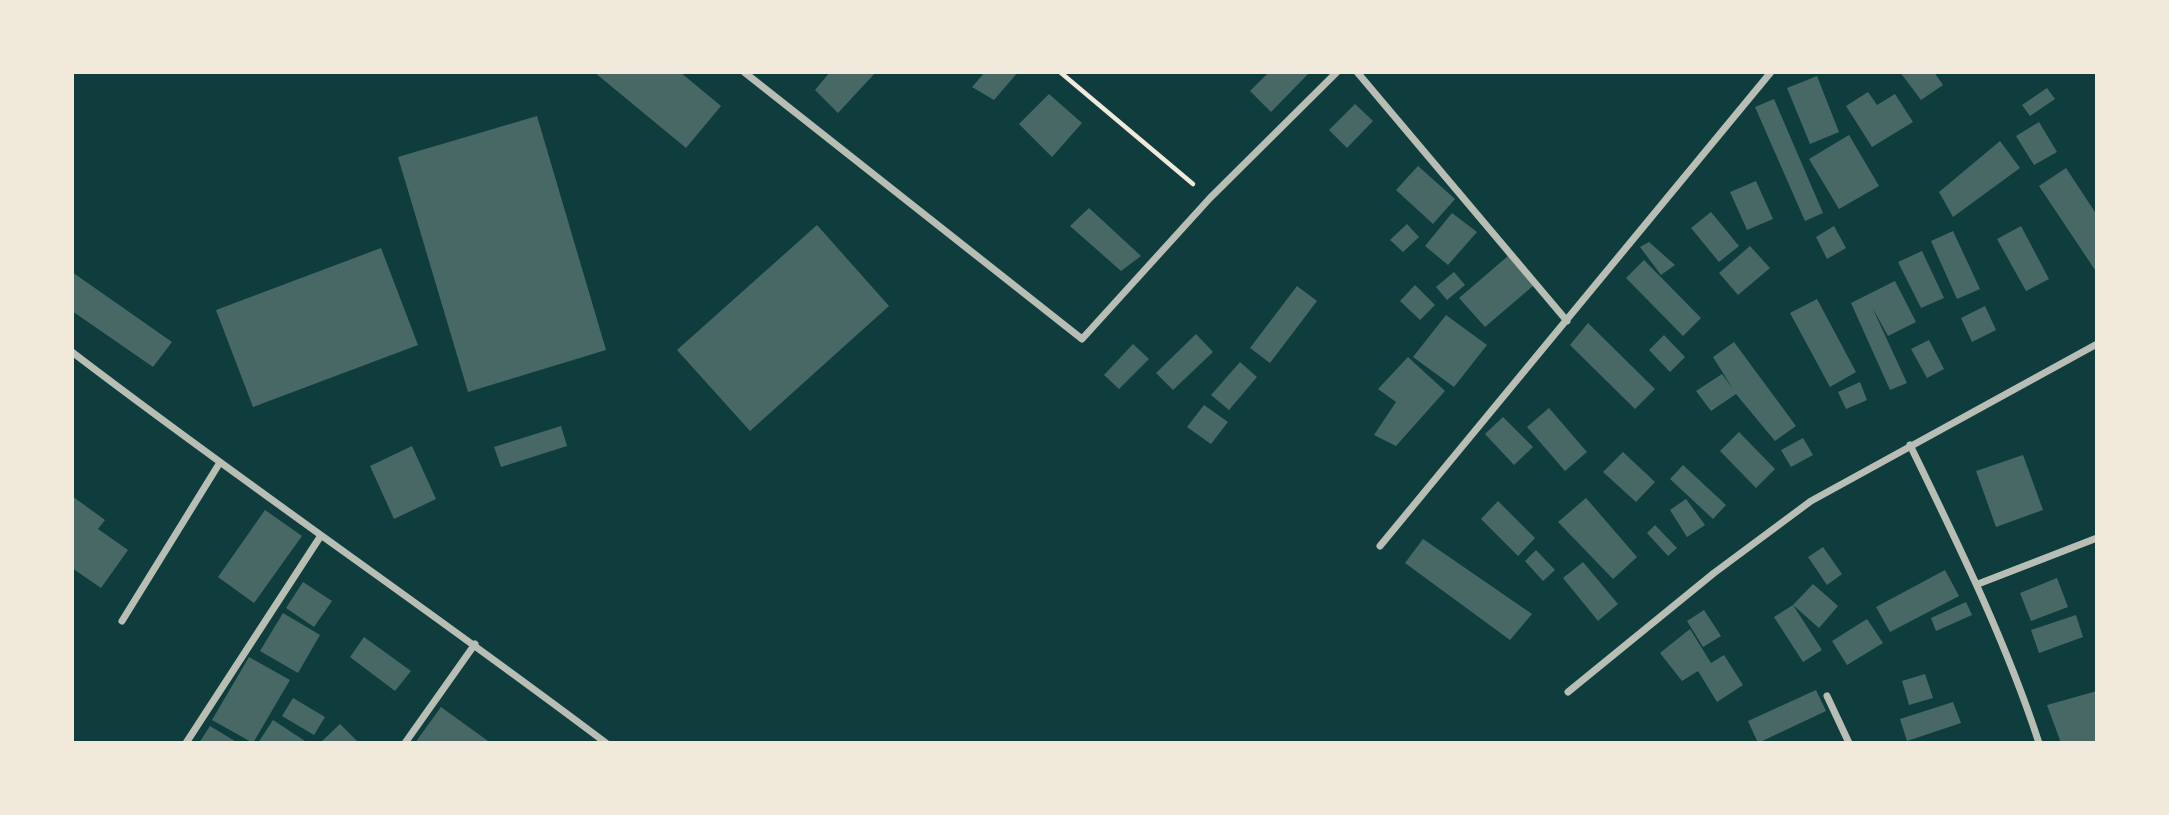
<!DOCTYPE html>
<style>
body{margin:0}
#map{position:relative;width:2169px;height:815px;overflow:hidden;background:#0f3d3e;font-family:Quicksand,sans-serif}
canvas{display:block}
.frame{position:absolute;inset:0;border:74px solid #f1e9da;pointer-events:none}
</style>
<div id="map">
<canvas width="2169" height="815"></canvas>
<div class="frame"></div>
</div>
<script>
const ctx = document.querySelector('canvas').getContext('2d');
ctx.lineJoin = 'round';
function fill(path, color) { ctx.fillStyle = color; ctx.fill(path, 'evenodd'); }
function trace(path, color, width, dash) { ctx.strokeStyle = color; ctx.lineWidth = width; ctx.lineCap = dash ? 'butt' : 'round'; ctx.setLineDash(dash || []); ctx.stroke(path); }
const building = new Path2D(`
 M594,72H680L721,106L686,148Z
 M830,72H876L838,113L815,90Z
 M985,72H1018L994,100L972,87Z
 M1269,72H1310L1271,112L1250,91Z
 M1900,72H1934L1943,85L1921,100Z
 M1817,76L1839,132L1810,144L1787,88Z
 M2047,88L2055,99L2030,116L2022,105Z
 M1868,92L1877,105L1895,94L1913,122L1872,147L1846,106Z
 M1049,94L1082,123L1052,157L1019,124Z
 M1774,99L1823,213L1805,221L1755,107Z
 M1355,104L1373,121L1347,148L1329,130Z
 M537,116L606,350L468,392L398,157Z
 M2039,122L2057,152L2034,165L2016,136Z
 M1849,135L1879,186L1839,209L1809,159Z
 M2000,141L2020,168L1953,217L1939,192Z
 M1418,166L1455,199L1433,224L1396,190Z
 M2066,168L2097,215V273L2039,186Z
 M1756,181L1773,219L1747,230L1730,192Z
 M1089,208L1141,256L1121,271L1070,226Z
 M1711,212L1739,246L1719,262L1691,228Z
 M1452,213L1477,232L1448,265L1425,246Z
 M1407,224L1419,237L1403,252L1390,240Z
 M817,225L889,306L750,431L677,350Z
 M1834,226L1846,248L1827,259L1816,237Z
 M2021,226L2049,279L2026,291L1997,239Z
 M1953,231L1980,289L1957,299L1931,241Z
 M1649,242L1675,265L1661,275L1640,247Z
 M1750,246L1770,268L1738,295L1719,273Z
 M381,248L418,345L253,407L216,310Z
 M1922,251L1944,298L1921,308L1898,262Z
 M1508,256L1534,285L1485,327L1459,298Z
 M1644,260L1701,318L1683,336L1626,278Z
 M72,272L172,342L153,367L72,311Z
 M1454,272L1465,285L1447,300L1436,287Z
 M1895,281L1916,322L1888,336L1872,307L1907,383L1890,390L1851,303Z
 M1415,285L1435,305L1420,320L1400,301Z
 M1297,286L1317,301L1270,363L1250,348Z
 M1817,299L1856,372L1830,387L1790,313Z
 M1985,306L1996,330L1972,342L1961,318Z
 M1446,315L1487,345L1454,387L1413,357Z
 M1588,323L1655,389L1635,409L1570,345Z
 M1196,334L1213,352L1173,390L1156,373Z
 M1664,335L1685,357L1670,372L1649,350Z
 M1929,340L1944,369L1927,378L1911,349Z
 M1734,342L1796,426L1775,441L1736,394L1711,411L1696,391L1722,374L1733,389L1713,357Z
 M1133,344L1149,359L1119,389L1104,375Z
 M1408,357L1445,391L1396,446L1374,435L1396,402L1378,389Z
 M1240,362L1257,377L1229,410L1211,395Z
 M1860,382L1867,400L1846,409L1838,392Z
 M1204,405L1228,422L1211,444L1187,427Z
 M1549,408L1587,452L1565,471L1527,427Z
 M1503,417L1533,447L1514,465L1485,434Z
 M561,426L567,446L501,467L494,447Z
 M1739,432L1775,469L1756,488L1720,451Z
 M1803,438L1813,455L1791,467L1781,450Z
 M412,446L436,499L394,519L370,466Z
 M1623,452L1655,482L1636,502L1603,472Z
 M2023,455L2043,510L1996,527L1976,471Z
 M1683,465L1726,505L1713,519L1670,479Z
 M72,496L105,520L98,529L128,550L101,588L72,568Z
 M1586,498L1637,557L1613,579L1558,522Z
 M1686,499L1705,525L1687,537L1670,510Z
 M1498,501L1535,538L1518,556L1481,519Z
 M265,510L302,536L254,603L218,577Z
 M1655,525L1677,548L1668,556L1647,533Z
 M1423,539L1532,614L1510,640L1405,563Z
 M1823,547L1842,574L1827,585L1808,557Z
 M1536,550L1555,570L1543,581L1525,561Z
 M1583,562L1618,604L1598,621L1563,578Z
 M1945,570L1959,596L1890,632L1876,607Z
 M2057,578L2068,607L2031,621L2020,593Z
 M303,582L332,601L314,627L286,608Z
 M1813,584L1838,606L1819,628L1793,605Z
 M1966,602L1972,615L1936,631L1931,618Z
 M1793,605L1822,650L1803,662L1774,617Z
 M1704,610L1721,636L1703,647L1687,621Z
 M283,613L320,635L298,673L260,651Z
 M2076,615L2083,637L2039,653L2031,630Z
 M1867,619L1883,643L1847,665L1832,641Z
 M1690,629L1711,663L1724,655L1743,685L1717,702L1698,671L1682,681L1660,653Z
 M364,637L411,671L395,691L350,657Z
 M249,657L290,680L253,743L212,720Z
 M1925,674L1933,698L1909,705L1902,681Z
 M1816,690L1826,711L1758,743L1748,721Z
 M2097,691V743H2061L2047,705Z
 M293,698L325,717L314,735L282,716Z
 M1953,702L1961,723L1907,741L1900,719Z
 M441,707L488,741L486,743H415Z
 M273,720L308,743H258Z
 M340,724L359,743H320Z
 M210,726L238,743H199Z`);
const path = new Path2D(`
 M1060,72L1193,184`);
const minor = new Path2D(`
 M744,72L1082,339L1210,198L1337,72
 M1357,72L1567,321
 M72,352C247,486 430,610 606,743
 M1910,445C1957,542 2005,639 2039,743
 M1380,546L1771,72
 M1978,584L2097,538
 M122,621L219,464
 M1568,692L1714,573L1811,501L2097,344
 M1827,696L1849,743
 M186,743L320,537
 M405,743L475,644`);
fill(building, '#486865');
trace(path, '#f1e9da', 4.5);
trace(minor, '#b8beb3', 7);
</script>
